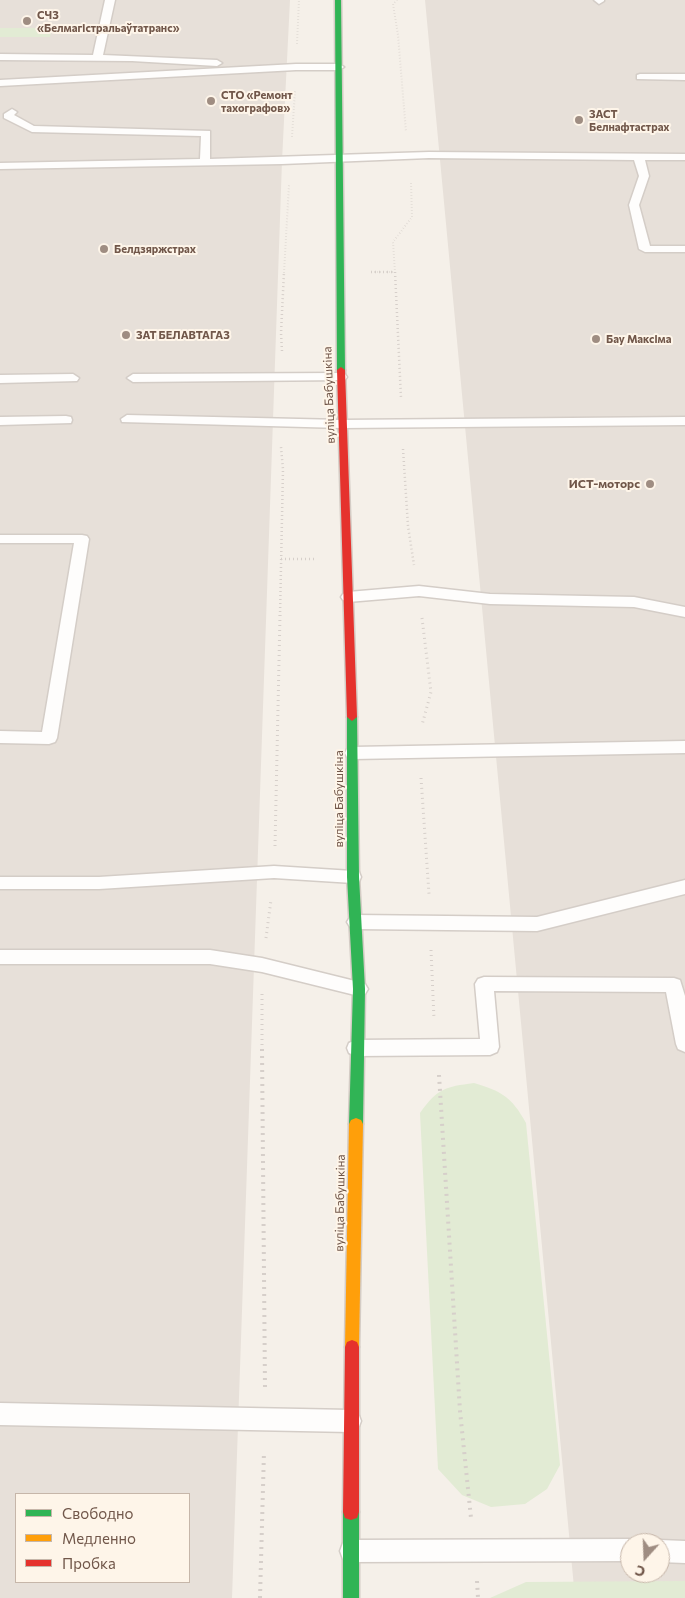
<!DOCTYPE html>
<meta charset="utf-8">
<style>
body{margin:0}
#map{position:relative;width:685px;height:1598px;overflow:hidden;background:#f5f0e9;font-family:Commissioner,sans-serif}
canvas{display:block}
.legend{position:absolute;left:15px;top:1493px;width:175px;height:90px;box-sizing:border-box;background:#fef5e9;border:1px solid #c6b6a9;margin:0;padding:6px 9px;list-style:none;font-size:15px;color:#71574a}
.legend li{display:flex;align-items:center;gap:10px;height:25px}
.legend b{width:25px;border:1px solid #c6b6a9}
.north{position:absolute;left:620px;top:1533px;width:50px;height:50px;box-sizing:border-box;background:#fef5e9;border:1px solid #c6b6a9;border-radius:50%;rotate:200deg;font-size:14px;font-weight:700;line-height:20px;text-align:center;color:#71574a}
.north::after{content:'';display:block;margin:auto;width:18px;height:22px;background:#9f8d82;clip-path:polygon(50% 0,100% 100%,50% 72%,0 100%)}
</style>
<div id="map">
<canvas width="685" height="1598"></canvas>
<ul class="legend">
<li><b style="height:6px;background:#30b455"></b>Свободно</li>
<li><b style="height:6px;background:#ff9f0a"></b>Медленно</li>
<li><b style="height:6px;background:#e5322d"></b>Пробка</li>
</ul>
<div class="north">С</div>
</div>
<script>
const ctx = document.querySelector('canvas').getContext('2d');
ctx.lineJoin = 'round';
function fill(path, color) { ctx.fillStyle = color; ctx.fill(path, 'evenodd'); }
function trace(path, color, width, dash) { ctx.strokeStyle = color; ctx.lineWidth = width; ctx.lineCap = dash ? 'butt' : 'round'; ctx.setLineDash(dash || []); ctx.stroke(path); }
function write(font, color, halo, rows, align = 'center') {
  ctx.font = font + ' Commissioner,sans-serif'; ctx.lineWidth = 4; ctx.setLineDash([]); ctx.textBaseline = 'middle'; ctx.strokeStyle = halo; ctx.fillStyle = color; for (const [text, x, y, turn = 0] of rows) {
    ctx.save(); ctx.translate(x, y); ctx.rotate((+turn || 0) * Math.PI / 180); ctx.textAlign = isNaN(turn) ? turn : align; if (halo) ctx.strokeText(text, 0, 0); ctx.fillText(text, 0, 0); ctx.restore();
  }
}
const industrial = new Path2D(`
 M0,0H290L282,161L232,1598H0ZM16,1494H189V1582H16Z
 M425,0H685V1598H575ZM630,1543H660V1573H630Z`);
const green = new Path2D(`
 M0,28H52L50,37H0Z
 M474,1083C501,1091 512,1097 526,1123L560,1465L547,1489L525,1504L491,1507L462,1495L438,1469L420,1113C438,1088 445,1087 474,1083Z
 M685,1581V1598H490L526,1582Z`);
const pathFar3 = new Path2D(`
 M397,0L393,4L398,35L406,132
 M297,44L299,0
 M292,137L295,91
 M371,272H395
 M284,273L289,185
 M395,273L393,242L412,217L411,181`);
const pathFar2 = new Path2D(`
 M371,272H395
 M395,272L401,398
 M282,351L281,333L284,272
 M403,449L408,526L414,565
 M281,559H315
 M280,616L283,469L281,447`);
const pathFar1 = new Path2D(`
 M422,618L431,692L422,725
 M421,778L429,894
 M275,846L280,615
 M266,938L271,900
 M431,950L434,1019
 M262,994V1051`);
const path = new Path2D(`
 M262,1049L265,1388
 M439,1075L460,1411L471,1518
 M477,1581L478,1598
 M260,1598L264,1451`);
const lane = new Path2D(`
 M105,0H115L103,55L217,60L222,63L217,66L132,61L0,60V54L93,55Z
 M594,0H604V1L599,4Z
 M296,64H339L344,67L339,70H296L0,86V80Z
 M640,74H685V80L637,79V75Z
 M12,109L17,112L14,115L34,126L210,131V159L429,152L685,154V160H645L649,176L639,205L650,246H685V252H645L639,249L629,205L639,176L634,160L429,158L282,164L0,169V163L200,159L201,136L32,132L4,118V114Z
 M341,373L345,374L347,377L345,380L133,382L127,378L133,374Z
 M73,374L79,378L77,381L0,383V375Z
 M127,415L342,420L685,417V425L342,428L122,422L121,419Z
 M66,416L71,417L72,420L71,423L0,425V417Z
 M0,535H82L87,536L89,539L57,738L55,742L49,744L0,743V731L42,732L74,543H0Z
 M419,586L490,594L634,597L685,607V617L634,607L490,604L419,596L348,602L343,600L341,597L343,594L348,592Z
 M685,741V753L353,759L347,757L345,753L347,749L353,747Z
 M274,866L353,871L359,872L361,877L359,882L353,883L274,878L99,889H0V877H99Z
 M685,880V894L537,931L356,929L350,927L347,922L350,917L356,915L537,917Z
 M0,950H210L262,958L359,982L365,984L368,989L365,994L359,996L262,972L210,964H0Z
 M484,977L674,978L680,980L685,996V1052L678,1049L676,1044L666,992L494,991L499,1047L497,1052L490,1055L356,1056L349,1053L347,1048L349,1043L356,1040L480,1039L475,984L478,979Z
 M0,1403L350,1410L358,1413L361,1421L358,1429L350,1432L0,1425Z
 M630,1539L639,1543H630V1561L351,1562L343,1559L340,1551L343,1543L351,1540Z
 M660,1540L685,1541V1563L660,1562V1543H652Z`);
const fast = new Path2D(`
 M335,0H341L345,370L341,373L337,370Z
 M352,713L357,717L359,877L365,989L363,1124L361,1128L356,1130L351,1128L349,1124L353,989L347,877V717Z
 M351,1504L357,1506L359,1512V1598H343V1512L345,1506Z`);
const slow = new Path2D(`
 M356,1118L361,1120L363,1124L359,1347L357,1352L352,1354L347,1352L345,1347L349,1124L351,1120Z`);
const jam = new Path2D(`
 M341,367L345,370L357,717L352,721L347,717L337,370Z
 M352,1340L357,1342L359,1347V1512L357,1518L351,1520L345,1518L343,1512L345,1347L347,1342Z`);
const markers = [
 [27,21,5,"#9f8d82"],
 [211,101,5,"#9f8d82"],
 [579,120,5,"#9f8d82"],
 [104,249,5,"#9f8d82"],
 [126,335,5,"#9f8d82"],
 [596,339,5,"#9f8d82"],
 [650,484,5,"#9f8d82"]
];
const farPoinames = [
 ["СЧЗ",37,15],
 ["«Белмагістральаўтатранс»",37,28],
 ["СТО «Ремонт",221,95],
 ["тахографов»",221,108],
 ["ЗАСТ",589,114],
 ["Белнафтастрах",589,127],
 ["Белдзяржстрах",114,249],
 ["ЗАТ БЕЛАВТАГАЗ",136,335],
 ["Бау Максіма",606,339]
];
const streetNames = [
 ["вуліца Бабушкіна",329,395,-92],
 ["вуліца Бабушкіна",339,799,-90],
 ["вуліца Бабушкіна",340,1203,-89]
];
const poiNames = [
 ["ИСТ-моторс",640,484]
];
fill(industrial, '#e7e0d9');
fill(green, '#e2ebd4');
trace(lane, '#d4cdc7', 3);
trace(fast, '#d4ccc5', 3);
trace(slow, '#d4ccc5', 3);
trace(jam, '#d4ccc5', 3);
trace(pathFar3, '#d6cfca', 2, [0.5, 2.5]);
trace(pathFar2, '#d6cfca', 2.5, [1, 3]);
trace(pathFar1, '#d6cfca', 3, [1, 4]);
trace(path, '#d6cfca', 4, [2, 5]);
fill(lane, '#fefdfc');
fill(fast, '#30b455');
fill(slow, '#ff9f0a');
fill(jam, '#e5322d');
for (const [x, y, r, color] of markers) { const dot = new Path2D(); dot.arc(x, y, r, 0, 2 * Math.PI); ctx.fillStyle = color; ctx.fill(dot); trace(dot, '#fef5e9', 2); }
write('bold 11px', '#71574a', '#fef5e9', farPoinames, 'left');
write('12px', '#71574a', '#fef5e9', streetNames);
write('bold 12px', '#71574a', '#fef5e9', poiNames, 'right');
</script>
